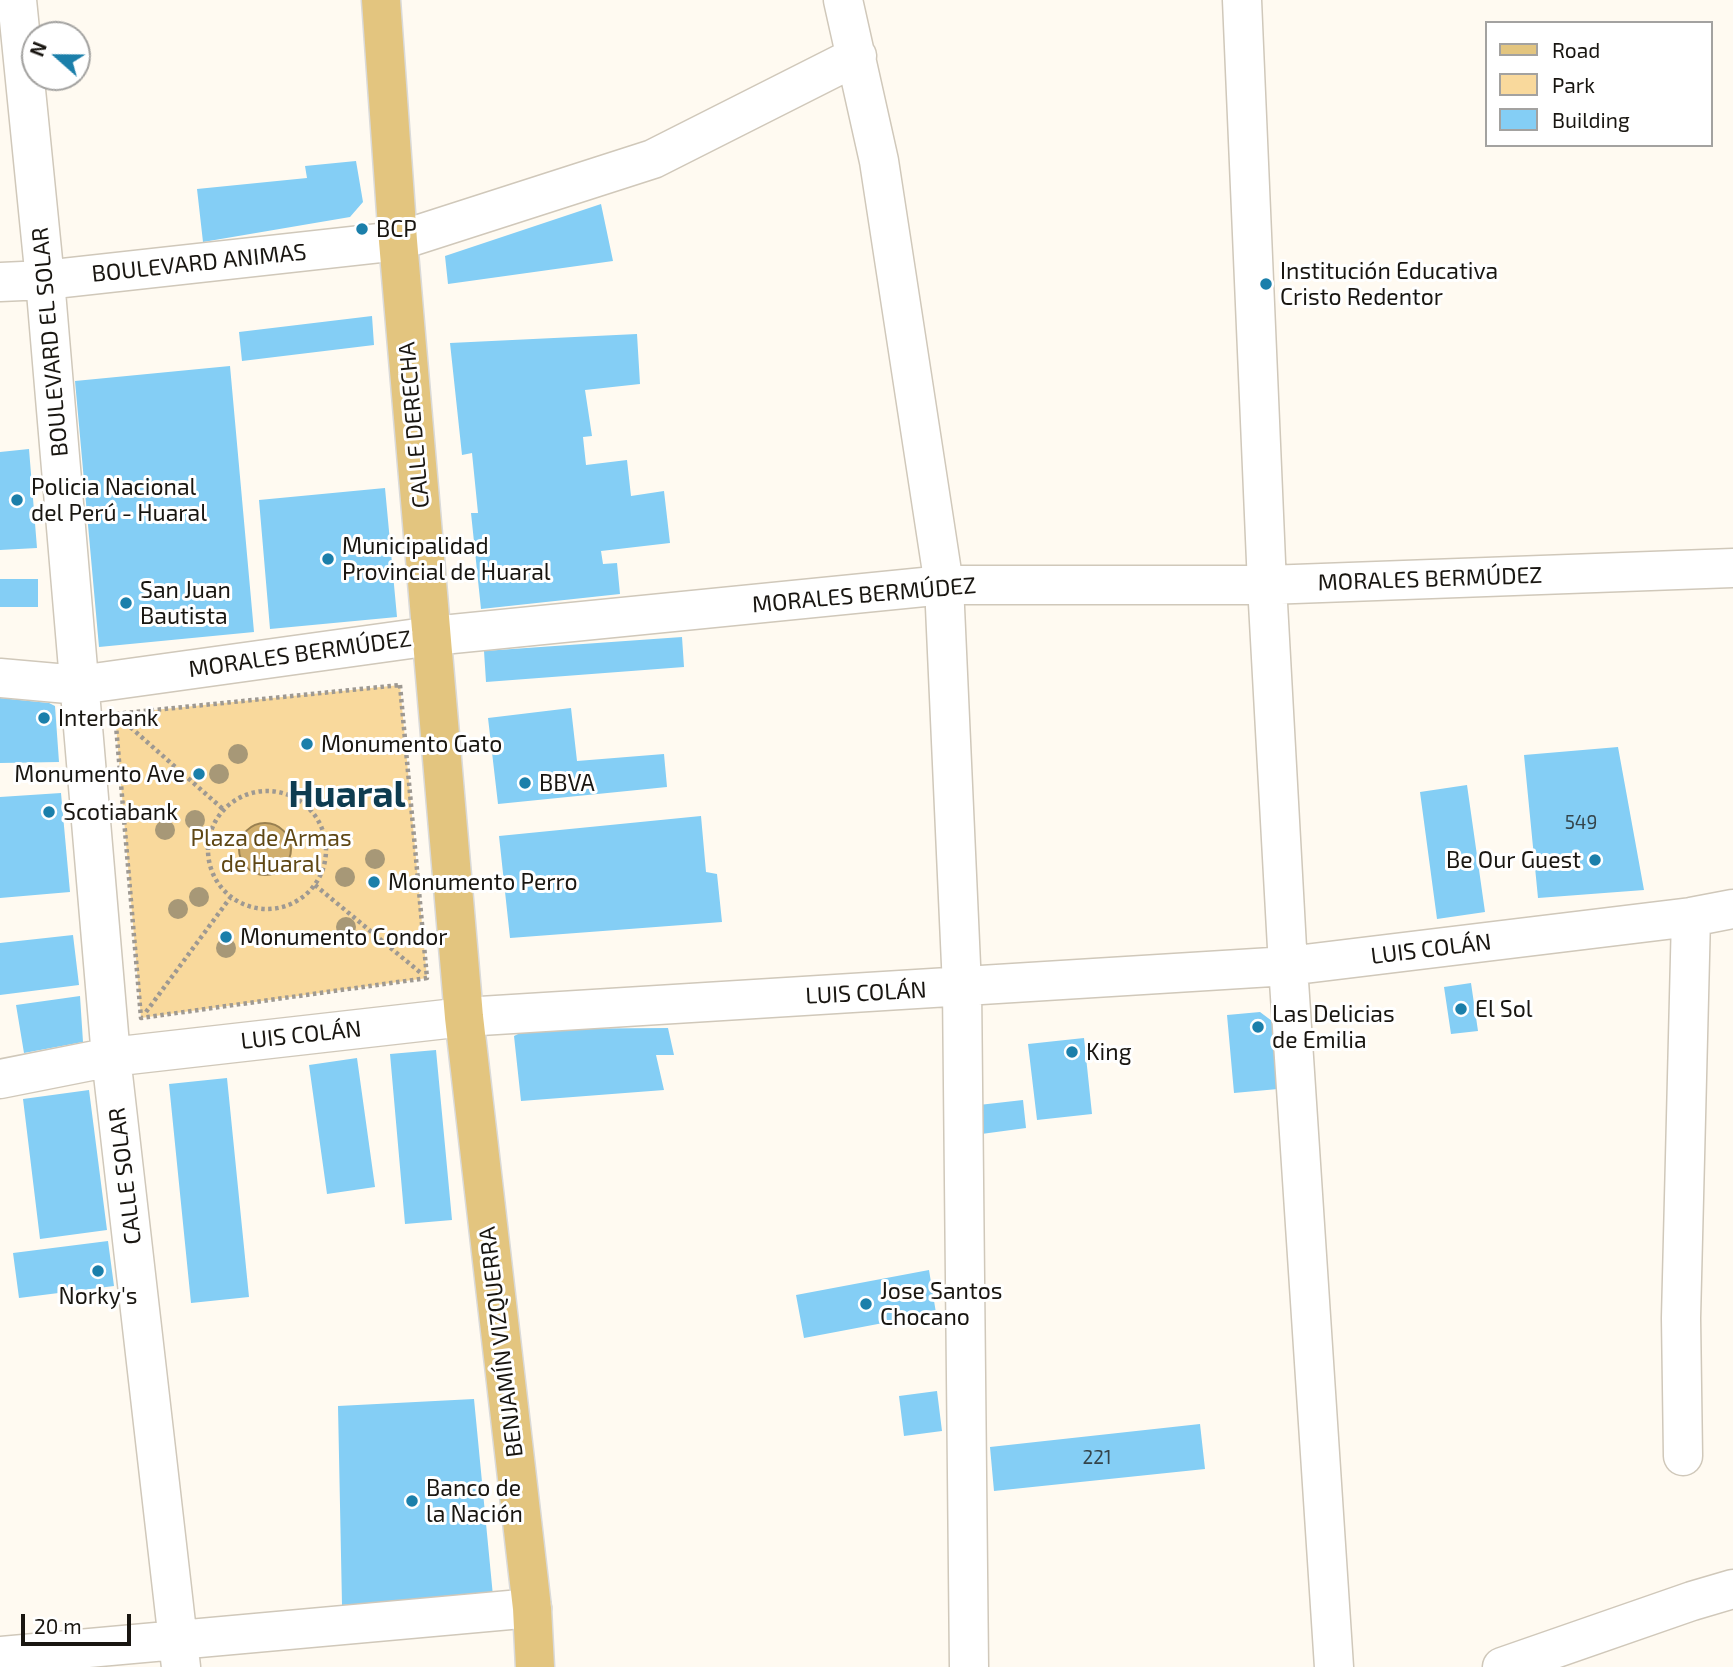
<!DOCTYPE html>
<meta charset="utf-8">
<style>
body{margin:0}
#map{position:relative;width:1733px;height:1667px;overflow:hidden;background:#fffaf1;font-family:"Exo 2",sans-serif}
canvas{display:block}
.legend{position:absolute;left:1485px;top:21px;width:228px;height:126px;box-sizing:border-box;background:#fff;border:2px solid #a3a2a0;margin:0;padding:9px 12px;list-style:none;font-size:21px;color:#191611}
.legend li{display:flex;align-items:center;gap:14px;height:35px}
.legend b{width:35px;border:2px solid #a3a2a0}
.north{position:absolute;left:21px;top:21px;width:70px;height:70px;box-sizing:border-box;background:#fff;border:2px solid #a3a2a0;border-radius:50%;rotate:291deg;font-size:19px;font-weight:700;line-height:28px;text-align:center;color:#191611}
.north::after{content:'';display:block;margin:auto;width:24px;height:32px;background:#1b7faa;clip-path:polygon(50% 0,100% 100%,50% 72%,0 100%)}
.scale{position:absolute;left:21px;top:1614px;width:110px;height:32px;box-sizing:border-box;border:4px solid #191611;border-top:0;padding-left:9px;font-size:21px;line-height:24px;white-space:nowrap;color:#191611;-webkit-text-stroke:5px #fff;paint-order:stroke}
</style>
<div id="map">
<canvas width="1733" height="1667"></canvas>
<ul class="legend">
<li><b style="height:9px;background:#e3c57f"></b>Road</li>
<li><b style="height:19px;background:#f9d99c"></b>Park</li>
<li><b style="height:19px;background:#84cef5"></b>Building</li>
</ul>
<div class="north">N</div>
<div class="scale">20 m</div>
</div>
<script>
const ctx = document.querySelector('canvas').getContext('2d');
ctx.lineJoin = 'round';
function fill(path, color) { ctx.fillStyle = color; ctx.fill(path, 'evenodd'); }
function trace(path, color, width, dash) { ctx.strokeStyle = color; ctx.lineWidth = width; ctx.lineCap = dash ? 'butt' : 'round'; ctx.setLineDash(dash || []); ctx.stroke(path); }
function write(font, color, halo, rows, align = 'center') {
  ctx.font = font + ' "Exo 2",sans-serif'; ctx.lineWidth = 6; ctx.setLineDash([]); ctx.textBaseline = 'middle'; ctx.strokeStyle = halo; ctx.fillStyle = color; for (const [text, x, y, turn = 0] of rows) {
    ctx.save(); ctx.translate(x, y); ctx.rotate((+turn || 0) * Math.PI / 180); ctx.textAlign = isNaN(turn) ? turn : align; if (halo) ctx.strokeText(text, 0, 0); ctx.fillText(text, 0, 0); ctx.restore();
  }
}
const green = new Path2D(`
 M400,685L427,978L141,1018L115,714Z`);
const water = new Path2D(`
 M239 849a26 26 0 1 1 52 0a26 26 0 1 1-52 0Z`);
const building = new Path2D(`
 M356,161L363,202L350,217L203,242L197,189L307,178L305,166Z
 M601,204L613,261L448,284L445,256Z
 M372,316L374,345L242,361L239,332Z
 M637,334L640,384L585,390L592,436L583,437L586,465L627,460L631,496L664,491L670,543L601,551L603,564L617,563L620,594L481,609L471,513H478L472,453L462,455L450,343Z
 M230,366L254,632L99,647L75,381Z
 M29,449L37,548L0,550V452Z
 M385,488L397,617L270,629L259,500Z
 M0,579H38V607H0Z
 M682,637L684,667L486,682L484,651Z
 M0,698L49,703L55,706L59,762L0,763Z
 M571,708L577,761L664,754L667,787L498,804L488,718Z
 M1618,747L1644,890L1538,898L1524,755Z
 M1467,785L1485,912L1437,919L1420,792Z
 M61,793L70,892L0,898V797Z
 M701,816L706,872L717,874L722,922L510,938L499,836Z
 M73,935L79,985L0,995V943Z
 M1471,983L1478,1031L1451,1034L1444,987Z
 M80,996L83,1042L24,1053L16,1005Z
 M1260,1012L1272,1021L1278,1089L1234,1093L1227,1015Z
 M668,1028L674,1055H656L664,1090L521,1101L514,1036L528,1029Z
 M1084,1038L1092,1114L1037,1120L1028,1044Z
 M436,1050L452,1220L405,1224L390,1054Z
 M357,1058L375,1187L327,1194L309,1065Z
 M227,1078L249,1297L191,1303L169,1084Z
 M89,1090L107,1230L40,1239L23,1099Z
 M1023,1100L1026,1128L974,1135L970,1106Z
 M108,1241L114,1286L19,1298L13,1253Z
 M929,1270L936,1313L804,1338L796,1295Z
 M937,1391L942,1431L904,1436L899,1396Z
 M474,1399L493,1596L342,1605L338,1406Z
 M1200,1424L1205,1469L994,1491L990,1447Z`);
const path = new Path2D(`
 M400,685L427,978L141,1018L115,714Z
 M120,718L224,810
 M208 850a59 59 0 1 1 118 0a59 59 0 1 1-118 0Z
 M315,885L422,974
 M146,1012L230,898`);
const minor = new Path2D(`
 M17,0L45,280L111,1057L181,1667
 M843,0L879,161L944,585L962,987L969,1667
 M1242,0L1267,585L1288,966L1334,1667
 M0,282L45,280L398,241L653,159L857,56
 M0,678L79,685L432,636L944,585H1267L1733,568
 M0,1079L111,1057L464,1017L1288,966L1691,917L1733,909
 M1683,1456L1681,1318L1691,917
 M0,1656L532,1608
 M1502,1667L1692,1601L1733,1589`);
const major = new Path2D(`
 M381,0L398,241L464,1017L532,1608L535,1667`);
const trees = [
 [238,754],
 [219,774],
 [195,820],
 [165,830],
 [375,859],
 [345,877],
 [199,897],
 [178,909],
 [346,927],
 [226,948]
];
const markers = [
 [362,229,7,"#1b7faa"],
 [1266,284,7,"#1b7faa"],
 [17,500,7,"#1b7faa"],
 [328,559,7,"#1b7faa"],
 [126,603,7,"#1b7faa"],
 [44,718,7,"#1b7faa"],
 [307,744,7,"#1b7faa"],
 [199,774,7,"#1b7faa"],
 [525,783,7,"#1b7faa"],
 [49,812,7,"#1b7faa"],
 [1595,860,7,"#1b7faa"],
 [374,882,7,"#1b7faa"],
 [226,937,7,"#1b7faa"],
 [1461,1009,7,"#1b7faa"],
 [1258,1027,7,"#1b7faa"],
 [1072,1052,7,"#1b7faa"],
 [98,1271,7,"#1b7faa"],
 [866,1304,7,"#1b7faa"],
 [412,1501,7,"#1b7faa"]
];
const numberNames = [
 ["549",1581,823],
 ["221",1097,1458]
];
const poiNames = [
 ["BCP",376,229],
 ["Institución Educativa",1280,271],
 ["Cristo Redentor",1280,297],
 ["Policia Nacional",31,487],
 ["del Perú - Huaral",31,513],
 ["Municipalidad",342,546],
 ["Provincial de Huaral",342,572],
 ["San Juan",140,590],
 ["Bautista",140,616],
 ["Interbank",58,718],
 ["Monumento Gato",321,744],
 ["Monumento Ave",185,774,"right"],
 ["BBVA",539,783],
 ["Scotiabank",63,812],
 ["Be Our Guest",1581,860,"right"],
 ["Monumento Perro",388,882],
 ["Monumento Condor",240,937],
 ["El Sol",1475,1009],
 ["Las Delicias",1272,1014],
 ["de Emilia",1272,1040],
 ["King",1086,1052],
 ["Jose Santos",880,1291],
 ["Chocano",880,1317],
 ["Norky's",98,1296,"center"],
 ["Banco de",426,1488],
 ["la Nación",426,1514]
];
const streetNames = [
 ["BOULEVARD ANIMAS",199,263,-6],
 ["BOULEVARD EL SOLAR",50,342,-95],
 ["CALLE DERECHA",414,425,-95],
 ["MORALES BERMÚDEZ",1430,579,-2],
 ["MORALES BERMÚDEZ",864,595,-5],
 ["MORALES BERMÚDEZ",300,654,-8],
 ["LUIS COLÁN",1431,949,-7],
 ["LUIS COLÁN",866,993,-3],
 ["LUIS COLÁN",301,1035,-6],
 ["CALLE SOLAR",125,1176,-97],
 ["BENJAMÍN VIZQUERRA",501,1342,-97]
];
const parkNames = [
 ["Plaza de Armas",271,838],
 ["de Huaral",271,864]
];
const townNames = [
 ["Huaral",347,795]
];
fill(green, '#f9d99c');
fill(water, '#d0ae6d');
trace(water, '#998051', 2);
fill(building, '#84cef5');
trace(minor, '#d0c8ba', 41);
trace(major, '#dadad9', 41);
trace(path, '#9e9992', 4.5, [3.5, 3.5]);
trace(minor, '#fff', 38);
trace(major, '#e3c57f', 38);
ctx.fillStyle = '#a79877';
for (const [x, y] of trees) { ctx.beginPath(); ctx.arc(x, y, 10, 0, 2 * Math.PI); ctx.fill(); }
for (const [x, y, r, color] of markers) { const dot = new Path2D(); dot.arc(x, y, r, 0, 2 * Math.PI); ctx.fillStyle = color; ctx.fill(dot); trace(dot, '#fff', 2.5); }
write('19px', '#34444a', null, numberNames);
write('23px', '#191611', '#fff', poiNames, 'left');
write('23px', '#191611', '#fff', streetNames);
write('23px', '#5f4714', '#fff', parkNames);
write('bold 37px', '#0e3c50', '#fff', townNames);
</script>
